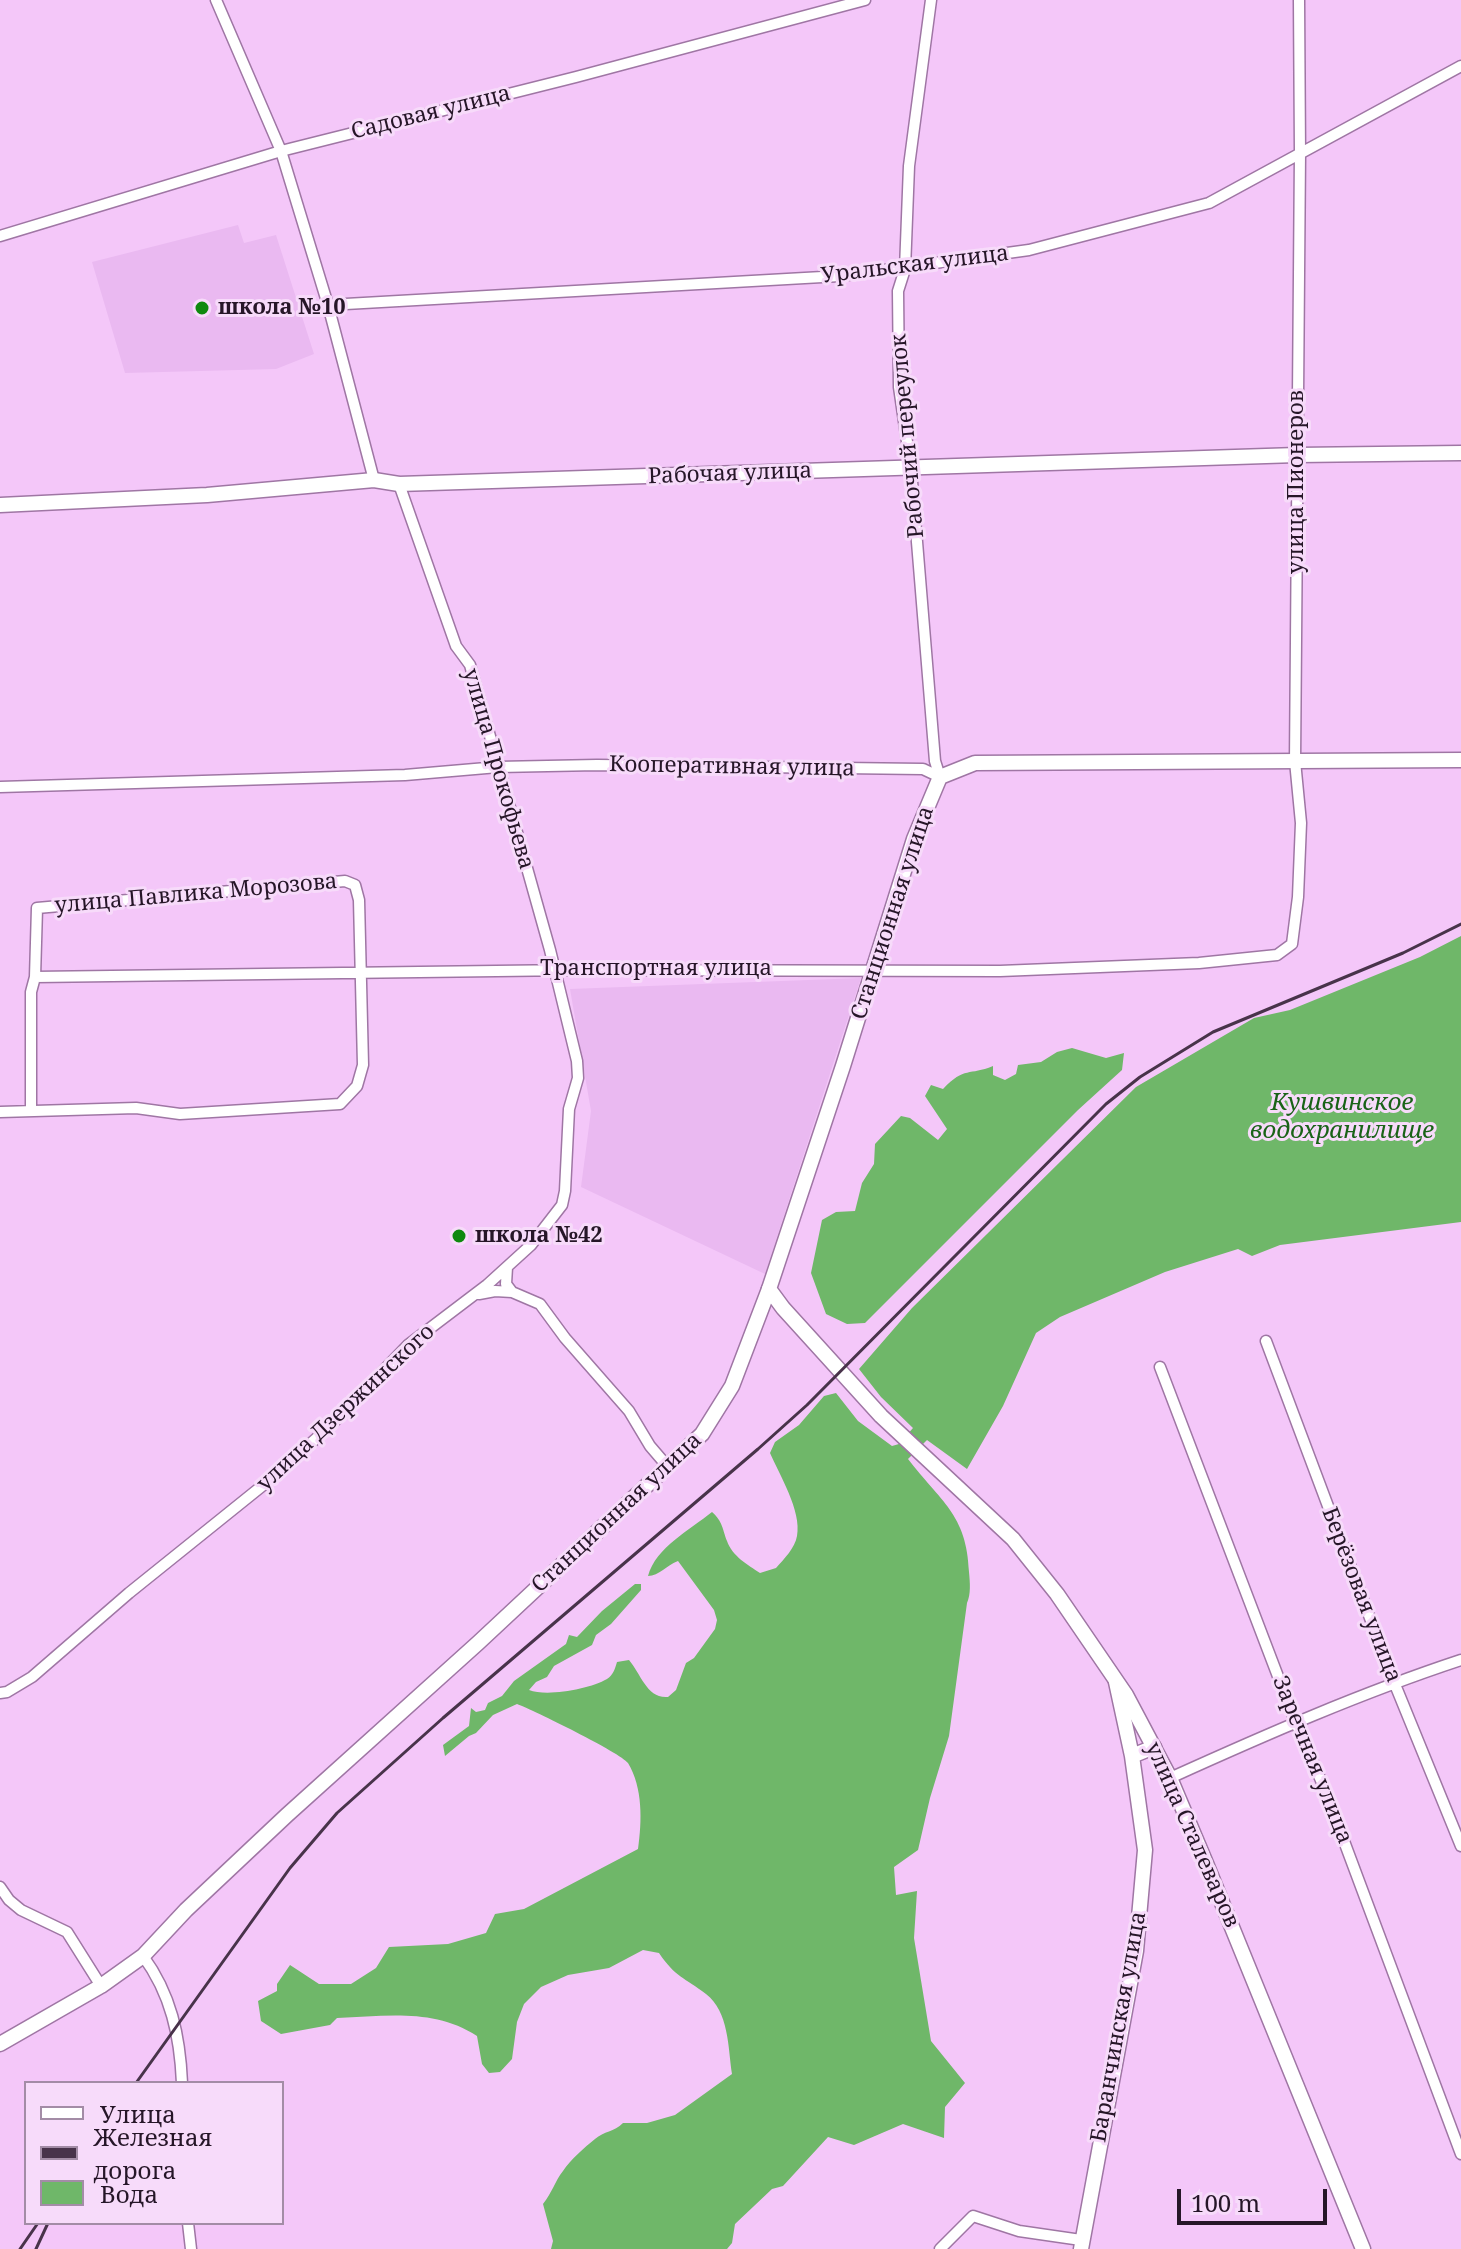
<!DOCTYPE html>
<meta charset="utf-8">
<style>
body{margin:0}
#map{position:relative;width:1461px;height:2249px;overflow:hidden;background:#f4c7f9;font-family:"Noto Serif",serif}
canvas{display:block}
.legend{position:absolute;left:24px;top:2081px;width:260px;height:144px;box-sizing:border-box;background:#f7dbfa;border:2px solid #a38ca6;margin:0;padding:10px 14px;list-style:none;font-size:24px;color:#261628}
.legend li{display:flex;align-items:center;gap:16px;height:40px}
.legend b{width:40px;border:2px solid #a38ca6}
.scale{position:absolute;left:1177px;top:2189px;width:150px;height:36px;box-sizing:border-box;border:4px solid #261628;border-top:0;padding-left:10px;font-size:24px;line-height:28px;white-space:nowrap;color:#261628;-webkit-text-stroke:6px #f7dbfa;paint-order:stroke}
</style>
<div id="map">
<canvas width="1461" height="2249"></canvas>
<ul class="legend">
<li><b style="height:10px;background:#fff"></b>Улица</li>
<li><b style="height:10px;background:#48334a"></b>Железная дорога</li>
<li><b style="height:22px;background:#6fb769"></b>Вода</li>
</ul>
<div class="scale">100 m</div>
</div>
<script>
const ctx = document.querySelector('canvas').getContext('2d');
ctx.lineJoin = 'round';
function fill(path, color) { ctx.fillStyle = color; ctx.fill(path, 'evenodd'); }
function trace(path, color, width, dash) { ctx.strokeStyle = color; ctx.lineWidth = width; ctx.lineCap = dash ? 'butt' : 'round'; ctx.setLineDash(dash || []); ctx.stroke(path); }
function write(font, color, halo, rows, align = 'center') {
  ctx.font = font + ' "Noto Serif",serif'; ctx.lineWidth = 6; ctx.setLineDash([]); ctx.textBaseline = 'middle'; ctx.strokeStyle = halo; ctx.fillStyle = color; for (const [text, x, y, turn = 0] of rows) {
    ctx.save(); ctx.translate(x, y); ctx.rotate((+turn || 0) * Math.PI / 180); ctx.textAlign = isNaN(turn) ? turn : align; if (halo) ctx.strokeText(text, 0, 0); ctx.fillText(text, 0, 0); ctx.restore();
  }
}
const built = new Path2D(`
 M238,225L244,243L276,235L314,354L276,369L125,373L92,262Z
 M861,978L765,1274L581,1187L591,1111L570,989Z`);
const water = new Path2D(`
 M1461,936V1222L1280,1245L1252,1256L1238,1249L1165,1272L1060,1317L1036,1333L1003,1406L967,1469L927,1440L908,1459C940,1501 967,1514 969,1572C970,1583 971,1594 967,1603L949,1736L930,1798L918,1850L894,1867L896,1895L917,1891L914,1938L931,2041L965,2083L945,2107L944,2138L903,2124L854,2145L828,2137L783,2186L772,2189L735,2224L732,2243L727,2249H551L553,2241L543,2204C552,2193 555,2181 563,2171C571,2159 584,2148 595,2139C604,2131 614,2132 623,2123H647L675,2115L732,2074C728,2047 729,2012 706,1994C684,1977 676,1978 659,1953L643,1950L609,1968L568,1975L541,1987L524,2004L517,2022L512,2059L500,2072L489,2073L482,2064L477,2036C435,2008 385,2016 337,2018L330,2025L281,2034L261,2021L258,2001L277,1991V1984L290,1965L319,1984H351L376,1968L389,1947L448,1944L486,1933L495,1914L524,1909L638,1849C642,1821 643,1788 628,1763C621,1753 533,1710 517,1704L493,1715L476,1733L469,1736L445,1756L443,1745L469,1726L471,1708L476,1712L485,1710L488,1703L502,1696L514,1681L566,1644L569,1635L577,1637L602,1611L635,1584H641V1590L611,1624L596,1635L592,1645L554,1666L547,1677L536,1682L529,1690C547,1697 590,1689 607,1679C613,1675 615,1669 617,1662L629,1660C641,1674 647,1699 668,1697L676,1690L686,1663L694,1658L715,1629L717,1620L714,1610L678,1561C667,1565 659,1576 648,1576C656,1547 690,1530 712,1512C723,1522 722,1528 727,1541C732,1556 748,1565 760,1573L776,1568C784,1559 795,1548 797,1536C802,1511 779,1474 770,1453L775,1442L799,1425L824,1396L836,1393L858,1421L892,1446L899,1444L913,1428L881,1397L859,1369L912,1308L1136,1087L1254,1018L1290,1010L1420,957Z
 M1072,1048L1106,1058L1124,1053L1122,1070L1078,1110L865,1323L847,1324L826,1314L811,1273L822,1220L836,1212L855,1211L862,1183L874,1164L875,1144L901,1116L910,1118L938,1140L947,1129L925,1096L931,1085L943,1089C965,1066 969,1076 993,1066V1075L1005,1080L1016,1074L1018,1065L1041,1062L1057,1052Z`);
const minor = new Path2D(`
 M216,0L281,151L328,305L374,480
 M931,0L909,166L905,269L898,291L899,387L911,469L935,761L940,777
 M0,236L281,151L576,77L865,0
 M328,305L840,276L1029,250L1209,203L1461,66
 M0,787L405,775L498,767L597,765L923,769L940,777
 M35,977L573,970L1000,971L1199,963L1277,955L1292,944L1298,897L1301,823L1295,761L1300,153L1299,0
 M0,1112L136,1108L180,1114L340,1104L357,1086L363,1065L359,900L355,885L345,881L37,908L35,977L31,992V1110
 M507,1267L506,1284L512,1292L540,1304L565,1338L629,1411L650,1446L668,1467
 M479,1294L495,1291L512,1292
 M1266,1341L1394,1682L1461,1846
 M1160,1367L1295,1721L1323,1785L1461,2154
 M0,1693L7,1692L32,1677L129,1593L272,1478L329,1427L408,1345L487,1285L531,1245L562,1205L565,1191L569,1109L578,1078L577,1061L550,950L470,665L456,646L399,484
 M1170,1778C1265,1735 1361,1693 1461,1660
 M0,1887L9,1900L21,1910L67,1932L101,1986
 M143,1956C171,1994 180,2036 182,2083
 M188,2223L191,2249
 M940,2249L973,2216L1019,2231L1081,2240`);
const tertiary = new Path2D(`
 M0,505L207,495L374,480L399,484L1297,455L1461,453
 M1116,1682L1132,1756
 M0,2044L101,1986L143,1956L186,1910L287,1815L478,1643L702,1434L732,1386L769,1289
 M1081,2249L1136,1951L1145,1850L1132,1756L1154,1747`);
const secondary = new Path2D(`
 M1363,2249L1205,1861L1170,1778L1126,1695L1057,1594L1013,1539L881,1416L783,1308L769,1289L843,1066L914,839L940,777L975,763L1461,760`);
const rail = new Path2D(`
 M136,2083L290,1868L337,1813L443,1718L758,1449L807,1405L1106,1104L1140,1077L1213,1032L1403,953L1461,924
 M20,2249L38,2223
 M36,2249L48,2223`);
const markers = [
 [202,308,8,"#0e890e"],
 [459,1236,8,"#0e890e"]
];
const streetNames = [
 ["Садовая улица",431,113,-14],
 ["Уральская улица",915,265,-7],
 ["Рабочий переулок",908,436,-95],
 ["Рабочая улица",730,474,-2],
 ["улица Пионеров",1297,482,-90],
 ["Кооперативная улица",732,767,1],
 ["улица Прокофьева",498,769,74],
 ["улица Павлика Морозова",196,894,-5],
 ["Станционная улица",893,913,-72],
 ["Транспортная улица",656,969],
 ["улица Дзержинского",346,1408,-43],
 ["Станционная улица",617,1513,-43],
 ["Берёзовая улица",1361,1595,69],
 ["Заречная улица",1312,1760,68],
 ["улица Сталеваров",1192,1835,66],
 ["Баранчинская улица",1119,2027,-80]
];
const poiNames = [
 ["школа №10",218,308],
 ["школа №42",475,1236]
];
const waterNames = [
 ["Кушвинское",1342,1103],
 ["водохранилище",1342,1131]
];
fill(built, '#eab9f1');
fill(water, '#6fb769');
trace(minor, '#9f76a4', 13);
trace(tertiary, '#9f76a4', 17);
trace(secondary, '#9f76a4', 17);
trace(minor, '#fff', 10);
trace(tertiary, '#fff', 14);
trace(secondary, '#fff', 14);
trace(rail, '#48334a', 3);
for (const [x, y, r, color] of markers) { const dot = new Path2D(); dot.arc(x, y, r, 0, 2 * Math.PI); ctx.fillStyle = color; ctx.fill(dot); trace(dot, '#f7dbfa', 3); }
write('22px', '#261628', '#f7dbfa', streetNames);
write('bold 22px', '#261628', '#f7dbfa', poiNames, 'left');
write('italic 24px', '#1a6318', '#f7dbfa', waterNames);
</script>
